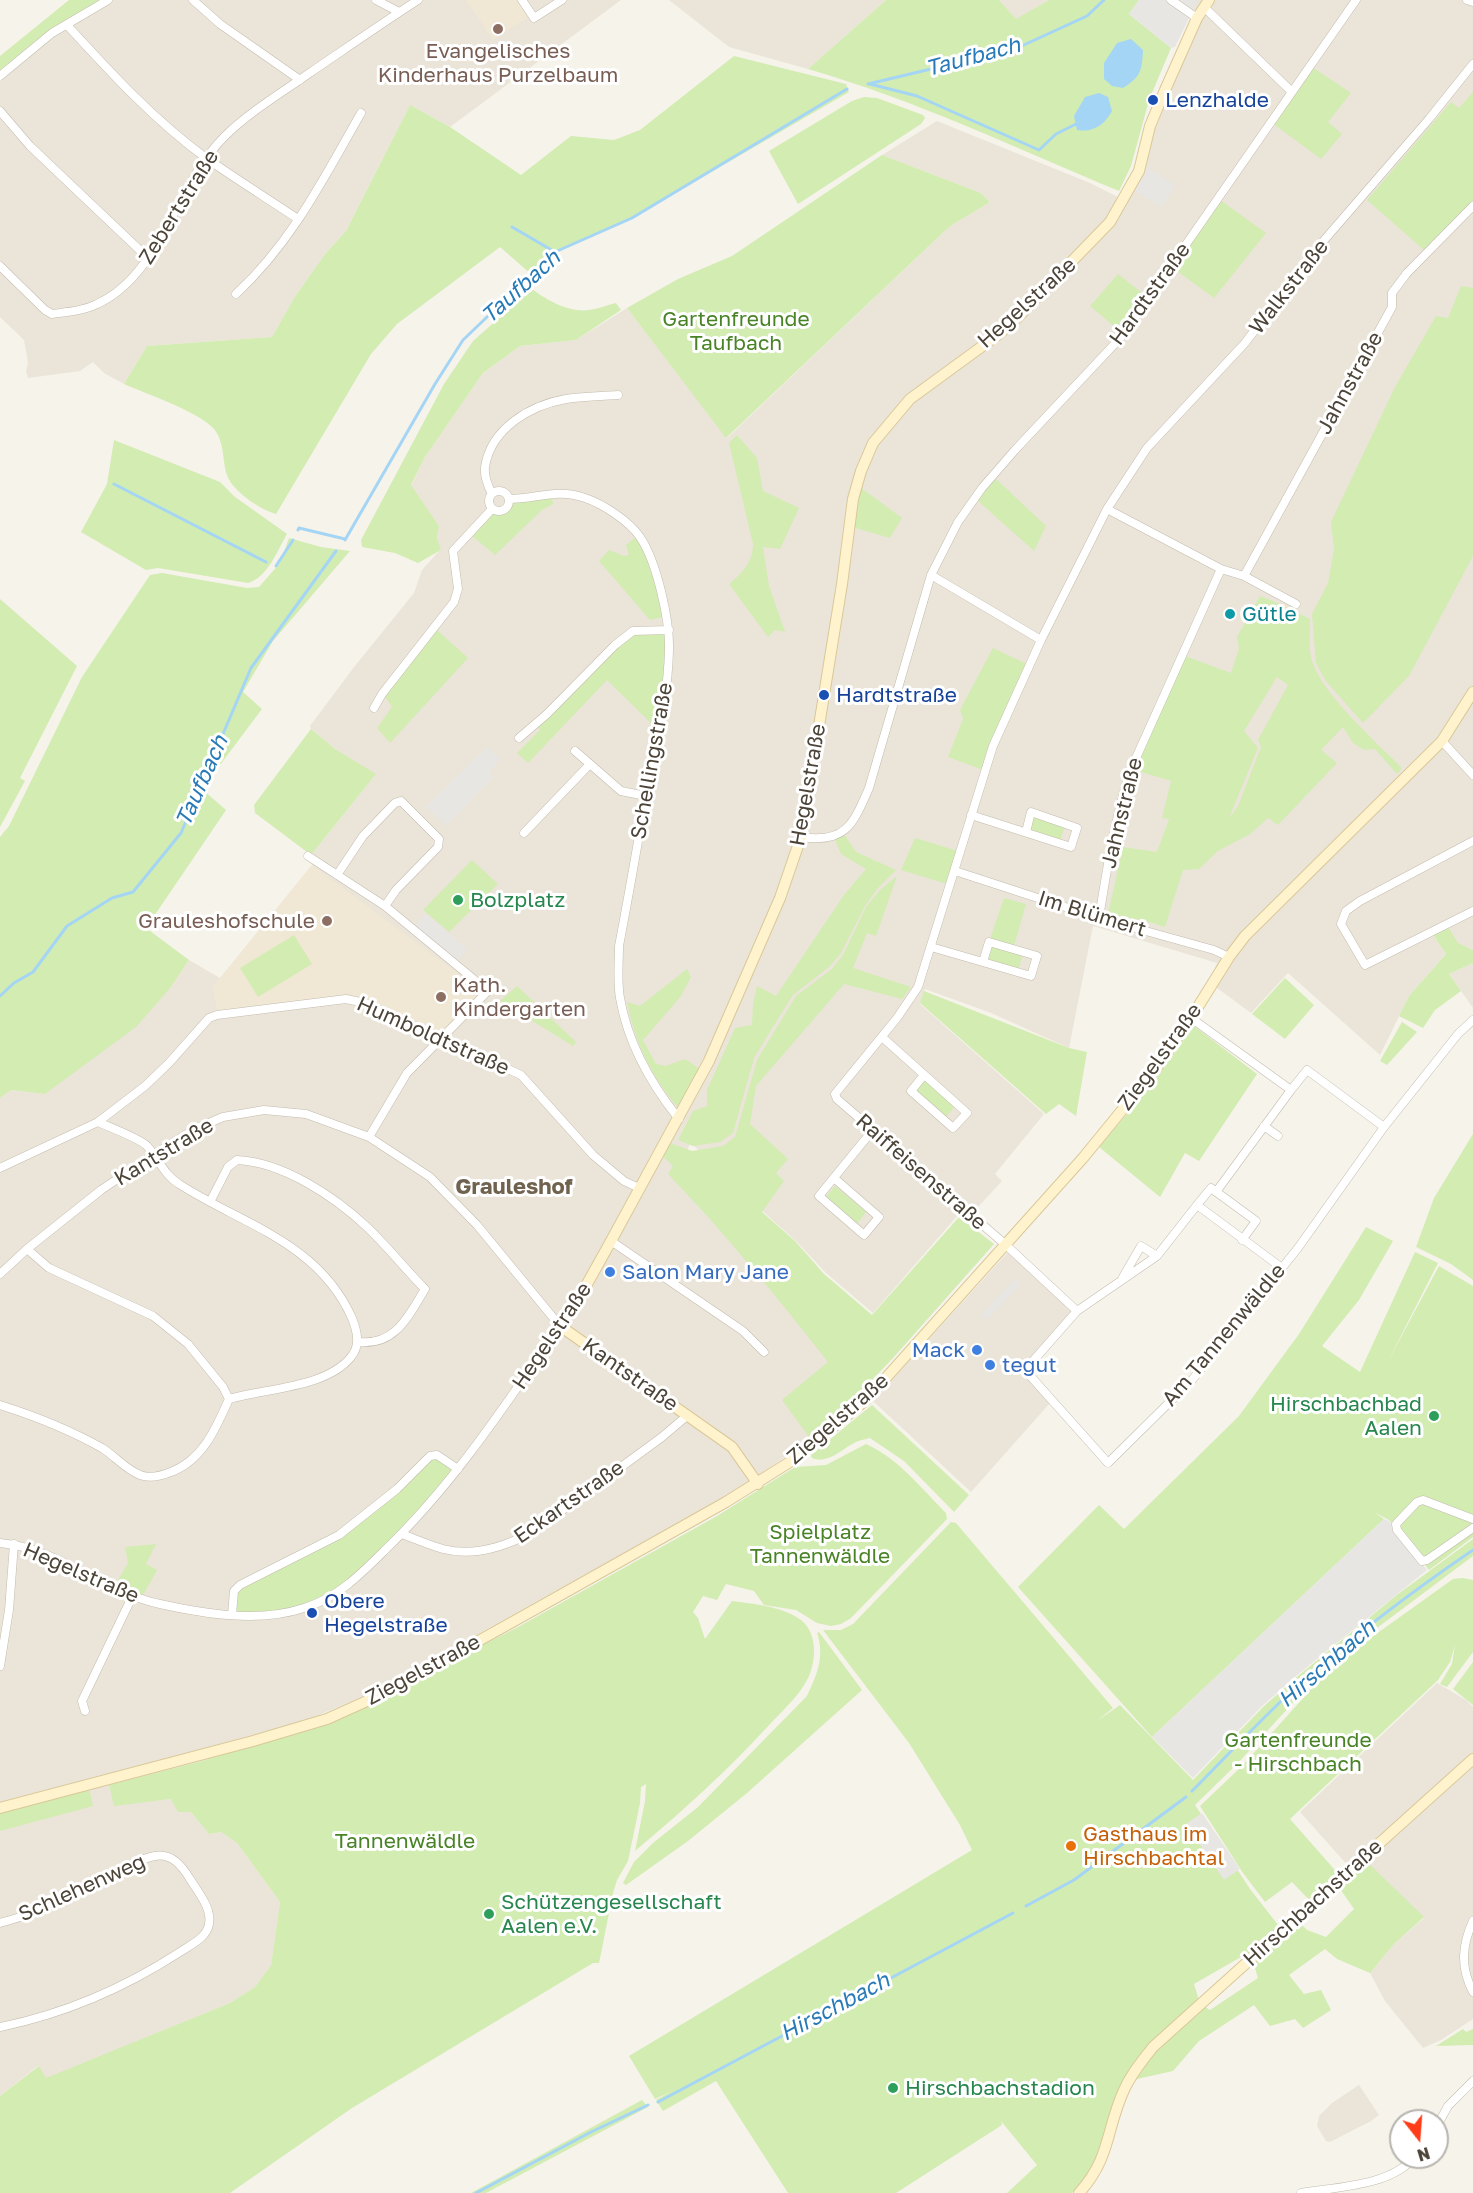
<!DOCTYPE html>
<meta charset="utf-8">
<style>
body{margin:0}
#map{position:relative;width:1473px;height:2193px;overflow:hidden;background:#f6f3eb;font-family:"Golos Text",sans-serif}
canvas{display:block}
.north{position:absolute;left:1389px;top:2109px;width:60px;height:60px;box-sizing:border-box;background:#fff;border:2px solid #b7b4af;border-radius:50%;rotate:163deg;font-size:16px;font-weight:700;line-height:24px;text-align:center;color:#4c4438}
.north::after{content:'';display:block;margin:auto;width:21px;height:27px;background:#ff3c1a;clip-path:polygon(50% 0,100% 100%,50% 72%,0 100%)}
</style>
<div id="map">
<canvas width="1473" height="2193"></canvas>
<div class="north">N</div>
</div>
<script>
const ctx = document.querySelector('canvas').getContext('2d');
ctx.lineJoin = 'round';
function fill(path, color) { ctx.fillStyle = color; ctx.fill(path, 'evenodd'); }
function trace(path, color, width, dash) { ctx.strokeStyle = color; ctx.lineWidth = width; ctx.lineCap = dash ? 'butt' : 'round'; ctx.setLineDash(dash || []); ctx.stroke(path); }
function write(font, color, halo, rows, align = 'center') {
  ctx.font = font + ' "Golos Text",sans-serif'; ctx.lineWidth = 6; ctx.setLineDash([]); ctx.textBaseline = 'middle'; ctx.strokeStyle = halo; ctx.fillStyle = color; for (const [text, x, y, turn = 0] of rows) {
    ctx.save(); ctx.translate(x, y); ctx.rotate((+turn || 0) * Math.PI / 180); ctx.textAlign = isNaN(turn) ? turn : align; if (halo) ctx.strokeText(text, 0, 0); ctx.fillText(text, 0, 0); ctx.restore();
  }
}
const residential = new Path2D(`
 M112,0H621L450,127L410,105L346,231L325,254L294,298L272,337L147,346L124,384L104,373L93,362L80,371L28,378L26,371L28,363L24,340L0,317V82L45,41Z
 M669,0H886L808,69L729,47Z
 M999,0H1049L1016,20Z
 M1180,0H1473V950L1433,935L1446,954L1409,996L1380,1055L1288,973L1251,1013L1209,982L1217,963L1093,926L1069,1048L991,1013L925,989L920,1004L1044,1114L995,1174L1002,1181L966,1220L958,1215L873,1313L826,1273L796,1241L759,1208L691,1143L673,1174L761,1274L831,1363L785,1400L813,1438L738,1489L689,1517L391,1682L359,1698L307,1720L106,1775L115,1805L171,1799L191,1812L209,1834L221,1832L237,1843L280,1902L271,1965L255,1987L230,2003L46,2079L38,2066L0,2096V1098L11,1090L45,1094L171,987L189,960L220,978L312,865L311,855L375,775L335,749L311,729L310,726L354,667L414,593L422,570L440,550L437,538L439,526L411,486L425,457L483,373L520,346L576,340L627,308L727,438L949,227L990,202L981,193L882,155L937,121L1090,183L1118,197L1135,168L1178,48L1195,11Z
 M1473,963V1008L1449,974Z
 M1008,1252L1074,1311L1022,1369L1050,1403L971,1492L873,1401Z
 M1437,1683L1466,1700L1473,1707V2019L1441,2040L1423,2048L1385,2001L1370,1973L1394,1944L1424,1918L1351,1869L1300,1812Z
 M1359,2085L1379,2115L1371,2121L1330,2142L1326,2141L1317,2126L1319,2116L1332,2103Z`);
const education = new Path2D(`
 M466,0H516L528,17L493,40Z
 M312,865L483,992L442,1033L366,1000L347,994L217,1011L213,987Z`);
const green = new Path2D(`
 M69,0H105L0,74V56Z
 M886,0H999L1016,19L1049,0H1139L1129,14L1171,48L1149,100L1131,166L1119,191C1016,148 915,100 808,69Z
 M734,56L846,84L849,92L632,218L555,252L532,275L500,247L397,324L371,354L276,514C261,510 232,491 227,475C222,461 225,439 212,427C196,411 147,394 124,384L147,346L272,337L294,298L325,254L346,231L410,105L450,127L521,175L571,136L614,140L640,130Z
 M1312,67L1351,93L1328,122L1342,134L1321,159L1272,123Z
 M1473,92V200L1424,250L1367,200L1451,102L1459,108Z
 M864,97L877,98L923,115L925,118L921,124L798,204L769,151L852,101Z
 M882,155L981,193L990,202L949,227L726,438L627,308L678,279L732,256Z
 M1220,200L1266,233L1214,298L1173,268Z
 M1118,274L1146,296L1121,332L1090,306Z
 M1461,286L1473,288V556L1409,676L1363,723L1325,680L1316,663L1312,614L1328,583L1334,549L1331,522L1395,387L1436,316L1448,318Z
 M532,289C546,300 570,313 589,310C598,309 607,305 616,303L621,310L576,340L520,346L483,373L425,457L411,485L439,526L437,538L441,550L418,563L395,553L362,547L361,540L444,384L473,341Z
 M737,435L757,458L763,491L799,508L780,549L763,547L769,586L785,632L775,630L768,637L729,584C742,573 753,563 753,544L729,443Z
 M114,440L220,482L235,497L283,531L287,534C277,551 268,577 248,583L158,568L146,570L81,532L107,484Z
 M995,478L1046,526L1034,551L977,500Z
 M860,487L902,518L890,538L852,527Z
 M552,496L553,504L542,510L495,555L471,535L492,513L499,514L508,510L511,502H522Z
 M636,537L652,569L663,617L650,620L599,561L609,550L624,556L629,555L626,545Z
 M289,538L321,547L350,551L273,641L243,692L262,709L202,789L226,810L146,928L189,960L171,987L136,1027L45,1094L11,1090L0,1098V837L9,826L82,677L150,575L162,573L247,588L259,587L280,563Z
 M1260,596L1280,604L1310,619C1310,632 1308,648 1312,661C1322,694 1377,743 1402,768L1397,774L1375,749L1364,750L1353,743L1343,727L1321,750L1337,763L1278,825L1268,818L1250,834L1218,851L1199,869L1183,870L1165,927L1146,921L1108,914L1123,847L1157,852L1169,819L1162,818L1171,781L1131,769L1182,655L1231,673L1239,648L1237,637ZM1277,677L1288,685L1258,740L1261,747L1238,806L1229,818L1258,748L1244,731Z
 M0,599L77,666L20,778L25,781L0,827Z
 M437,630L468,658L390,743L377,728L392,707L384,695Z
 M669,630L659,731L607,680L528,763L517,753L540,730L535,724L633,631Z
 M993,648L1027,664L983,770L948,757L963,719L960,710Z
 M311,729L335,749L376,774L311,855L255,813L254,805Z
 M1033,815L1065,826L1060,841L1028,831Z
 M844,834L856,852L896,870L877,889L865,906L841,953L829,967L793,995L771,1030L754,1058L733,1133L720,1142L693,1146L678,1140L693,1111L707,1106V1090L735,1028L752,1025L753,1004L757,986L776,996L844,895L866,869L841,854L835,839Z
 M915,838L958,851L947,884L901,870Z
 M472,860L498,884L449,932L423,910Z
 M897,876L876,936L867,933L853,968L911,987L902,999L844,984L756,1086L750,1124L788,1159L776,1173L784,1181L762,1212L795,1241L824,1274L872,1315L959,1217L994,1244L893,1358L855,1398L809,1437L782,1400L828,1362C777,1297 726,1234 668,1174L673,1166L663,1156L670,1143L692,1151L723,1146L735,1137L757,1060L796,996L832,969L843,955L866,907L880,890Z
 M1004,898L1026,904L1014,946L990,939Z
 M1448,927L1458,943L1473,950V963L1449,974L1461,991L1435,1010L1423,1028L1399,1016L1409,996L1446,954L1433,935Z
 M294,935L312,964L258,997L240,968Z
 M991,944L1023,954L1018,971L986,961Z
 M687,969L691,977L681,996L643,1040L656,1064L666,1066L685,1059L700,1069L679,1109C652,1077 635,1043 627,1002L640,1006Z
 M1285,978L1314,1005L1285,1039L1252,1014Z
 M517,986L576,1042L573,1046L500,1001Z
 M924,991L1069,1048L1087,1052L1076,1116L1059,1104L1046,1114L920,1003Z
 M1402,1022L1417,1032L1387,1065L1380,1061Z
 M1194,1026L1257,1074L1199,1161L1185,1153L1160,1197L1099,1147L1145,1093Z
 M925,1080L955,1106L946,1117L916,1091Z
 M1473,1134V1280L1451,1264L1416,1247L1434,1198Z
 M835,1186L866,1212L857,1224L826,1197Z
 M1366,1227L1393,1241L1359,1300L1322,1346L1360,1372L1415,1252L1438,1263L1386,1365L1439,1266L1473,1286V1537L1429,1570L1389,1520L1374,1512L1384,1519L1152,1737L1018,1587L1099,1505L1124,1529L1239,1416L1299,1334Z
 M872,1405L969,1495L954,1512L904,1461L870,1438C866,1439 860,1440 856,1442C843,1448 828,1465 812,1458L811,1455Z
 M866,1444C899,1459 921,1488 946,1513L947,1519L851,1618L841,1624L831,1626L817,1623L796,1610L764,1605L754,1591L726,1584L717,1600L703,1596L693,1612L698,1618L705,1639L732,1601C753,1604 780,1606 798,1618C817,1629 817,1658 809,1676C801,1694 785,1708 772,1722C729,1769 684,1810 635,1851L645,1801L646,1784L641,1787L640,1803L628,1861L617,1880L613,1893L599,1963H593L352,2108L230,2193H0V2096L39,2066L46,2078L230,2003L255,1987L271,1965L280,1902L237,1843L221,1832L209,1834L191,1812H178L171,1799L114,1806L109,1785L202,1761L337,1720L518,1627L717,1516L795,1467L826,1465Z
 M430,1456L458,1469L357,1577L303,1609L232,1615L234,1591L339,1535Z
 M951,1522L956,1523L1113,1708L1097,1721L1120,1705L1193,1780L1263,1707L1298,1676L1398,1594L1473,1539V1556L1349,1649L1321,1672L1238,1763L1195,1805L1250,1889L1282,1930L1296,1919L1307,1930L1326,1937L1354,1909L1336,1883L1313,1904L1292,1882L1265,1902L1243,1873L1200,1806L1242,1766L1324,1675L1351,1652L1453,1579L1463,1578L1473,1580V1652L1447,1687L1440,1684L1452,1664L1455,1645L1450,1662L1438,1680L1290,1819L1341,1877L1363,1858L1424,1917L1394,1944L1370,1973L1337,1959L1325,1949L1289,1975L1304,1994L1321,1990L1331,2010L1303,2028L1295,2019L1270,2026L1254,2005L1199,2041L1173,2071L1137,2079L1123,2092L1093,2169L1072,2193H1007L1037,2165L1001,2121L1002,2125L896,2193H788L716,2081L663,2111L656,2100L670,2092L655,2099L629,2056L972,1850L960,1825L909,1743L823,1630H841L853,1624ZM1246,1954L1252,1958L1258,1978L1210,2010L1200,2004L1194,1984Z
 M156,1544L146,1564L157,1570L142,1597L115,1585L128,1563L125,1547Z
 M819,1632L862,1690L747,1793L688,1841L626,1885L623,1883L634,1862L653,1843L698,1807L807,1696C817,1675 825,1656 817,1633Z
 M1473,1662V1705L1453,1689Z
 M89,1788L93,1806L0,1831V1812Z
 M1463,2029L1466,2032L1473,2029V2045L1436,2046Z
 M642,2100L648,2107L486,2193H471Z`);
const parking = new Path2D(`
 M1139,0H1194L1197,2L1175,47L1171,48L1129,14Z
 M1145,166L1175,185L1162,207L1134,190Z
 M487,747L500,759L489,772L493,777L447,825L426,807Z
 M426,914L467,949L457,961L414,926Z
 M1015,1278L1021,1284L987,1320L981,1315Z
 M1384,1519L1389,1521L1427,1570L1291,1680L1261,1707L1193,1778L1152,1737Z
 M1202,1813L1240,1869L1224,1880L1186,1824Z`);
const water = new Path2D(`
 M1131,39L1143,50C1142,70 1141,77 1123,88L1112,86L1104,79V63L1117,43Z
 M1099,93L1108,97L1112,111C1105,124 1094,133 1077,130L1074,116L1085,97Z`);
const stream = new Path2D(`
 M868,84L1015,49L1087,16L1104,0
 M870,84L917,96L1039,150L1056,134L1076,124
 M512,227L555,252
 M114,484L266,562
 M298,530L299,528L345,539
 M345,540L435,384L463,340L555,252L632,218L847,89
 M276,566L293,540
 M0,996L14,983L33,972L67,926L112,898L133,892L181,833L251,668L336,551
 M1192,1791C1226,1757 1258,1722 1293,1690C1349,1639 1410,1593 1473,1550
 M1026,1906L1074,1880L1186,1797
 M658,2102L1013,1913
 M476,2193L591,2132L648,2105`);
const street = new Path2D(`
 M193,0L220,24L300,80
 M376,0L399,12
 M522,0L534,18L562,0
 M1171,0L1197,18
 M1467,0L1473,2
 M1204,7L1292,92
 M67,25C110,72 154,120 206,158C236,179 268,199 298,219
 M1473,64L1429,119L1313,253L1245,343L1147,448L1107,509L1041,640L993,746L918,987L897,1018L835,1094L837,1099L1006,1245L1077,1311L1025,1370L1108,1463L1192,1380L1298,1248L1384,1127L1458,1034L1473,1020
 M0,76L52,33L108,0
 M0,111L30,146L148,258
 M0,266L45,310L52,314C67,312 83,311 97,304C161,275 175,186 224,137C249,112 280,94 308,74C345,49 381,24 418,0
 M236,294C292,242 324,178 361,113
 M489 501a10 10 0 1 1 20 0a10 10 0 1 1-20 0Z
 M492,494C488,486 484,475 485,467C491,428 531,405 566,399C583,396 601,396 618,395
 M509,499C537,499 556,488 585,498C603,504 629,521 640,537C657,562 670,621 669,650C668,698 656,743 647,790C638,842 629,894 619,946C619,963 617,981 620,998C628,1044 650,1083 679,1119
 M1107,509L1221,569L1244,576L1392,307V293L1407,273L1473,206
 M931,575L1041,640
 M1244,576L1296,604
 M374,708L382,694L454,602L458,589L453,551L492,509
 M519,738L547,714L615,645L633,631L669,630
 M1442,741L1473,775
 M575,751L621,791L646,796
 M971,815L1071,847L1077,828L1031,812L1026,832
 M524,833L589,765
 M801,837C845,844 853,825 869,788L931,575L958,522L982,488L1015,450L1123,335L1356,0
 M1473,841L1360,901L1346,911L1341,924L1365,965L1473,911
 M308,856L385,906L488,991L407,1073L369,1137
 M955,871L1099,918L1214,950L1229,957
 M337,875L363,836L395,803L401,801L439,839L438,847L396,890L385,906
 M1099,918C1107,868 1115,817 1131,769L1221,569
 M931,947L1031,976L1037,956L989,942L983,962
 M1191,1018L1291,1090L1307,1070L1384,1127
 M882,1037L967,1113L953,1128L911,1091L924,1075
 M98,1122L145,1086L169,1063L209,1018L217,1015L346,999L365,1003L521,1075L593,1155L624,1181L639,1188
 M1264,1126L1278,1136
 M0,1168L98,1122C109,1127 141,1139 147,1146C159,1159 164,1175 179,1184C243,1225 318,1242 352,1318C357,1331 361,1345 351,1357C326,1388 266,1388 229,1399
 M834,1178L879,1217L864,1235L819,1196L872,1131
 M1216,1192L1291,1090
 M210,1202L228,1167L237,1160C283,1162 335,1197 367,1227C388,1247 405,1269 425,1289C408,1317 395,1346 358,1342
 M1242,1240L1256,1221L1211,1188L1197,1205L1282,1268
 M611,1241L743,1331L764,1352
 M27,1249L49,1268L153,1316L188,1344L223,1387L229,1399
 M0,1274L27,1249L101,1190L153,1155L195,1129L223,1117L264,1110L306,1114L369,1137L430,1177L477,1225L560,1326C506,1404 453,1485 384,1551C360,1575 337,1598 304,1608C259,1623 205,1614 160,1604C104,1592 58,1548 0,1543
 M1123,1277L1141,1246L1157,1256
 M1077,1311L1157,1256L1197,1205
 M0,1405C35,1416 70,1430 102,1448C115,1456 125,1469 140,1475C150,1479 161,1476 171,1472C203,1460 216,1428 229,1399
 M1473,1519L1423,1500L1417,1502L1396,1524L1397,1530L1422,1561L1427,1560L1473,1528
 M402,1534C415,1539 429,1545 443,1549C474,1557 507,1546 534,1531L662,1437L688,1415
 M232,1615L234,1591L240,1585L339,1535L397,1489L430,1456L437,1455L458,1469
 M0,1666L9,1610L14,1544
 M85,1711L82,1701L132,1597
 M1473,1921C1462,1945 1460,1967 1473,1992
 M0,1923C31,1915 60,1902 89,1888C110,1878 132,1860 155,1856C172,1853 182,1866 190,1879C198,1892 212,1908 209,1924C207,1938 190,1945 180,1952C126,1987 64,2014 0,2027
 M1437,2126L1448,2106L1473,2081
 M1301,2193C1335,2187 1392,2186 1414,2157`);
const secondary = new Path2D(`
 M758,1484L732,1447L560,1326L582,1293L611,1241L709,1061L780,898L801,837L842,584L853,499L861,471L873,443L910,399L999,334L1017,318L1110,222L1139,171L1150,126L1165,90L1197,18L1209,0
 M0,1808L253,1741L327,1719L387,1692L541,1606L726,1502L793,1460L867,1399L1083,1158L1154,1071L1191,1018L1229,957L1245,936L1442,741L1473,692
 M1079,2193C1111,2158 1106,2129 1124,2090C1131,2074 1142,2061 1153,2047L1473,1759`);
const markers = [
 [498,29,6,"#8d6e63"],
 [1153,100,6,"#1a4fb4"],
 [1230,614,6,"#0f9aa8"],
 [824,695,6,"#1a4fb4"],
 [458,900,6,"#2e9e5b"],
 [327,921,6,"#8d6e63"],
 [441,997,6,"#8d6e63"],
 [610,1272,6,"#3f7fe0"],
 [977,1350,6,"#3f7fe0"],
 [990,1365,6,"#3f7fe0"],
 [1434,1416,6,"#2e9e5b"],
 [312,1613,6,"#1a4fb4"],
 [1071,1846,6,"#e8710a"],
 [489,1914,6,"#2e9e5b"],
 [893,2088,6,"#2e9e5b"]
];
const educationNames = [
 ["Evangelisches",498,51],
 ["Kinderhaus Purzelbaum",498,75],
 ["Grauleshofschule",315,921,"right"],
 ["Kath.",453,985,"left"],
 ["Kindergarten",453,1009,"left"]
];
const transitNames = [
 ["Lenzhalde",1165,100],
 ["Hardtstraße",836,695],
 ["Obere",324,1601],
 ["Hegelstraße",324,1625]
];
const streetNames = [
 ["Zebertstraße",179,207,-58],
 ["Walkstraße",1289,287,-52],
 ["Hardtstraße",1150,294,-54],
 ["Hegelstraße",1027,303,-42],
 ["Jahnstraße",1350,383,-61],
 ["Schellingstraße",652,761,-80],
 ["Hegelstraße",808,785,-80],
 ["Jahnstraße",1122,813,-76],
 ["Im Blümert",1092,914,17],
 ["Humboldtstraße",433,1036,24],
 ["Ziegelstraße",1160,1057,-54],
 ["Kantstraße",164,1152,-31],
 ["Raiffeisenstraße",921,1172,41],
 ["Am Tannenwäldle",1224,1335,-50],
 ["Hegelstraße",552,1336,-56],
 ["Kantstraße",630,1375,35],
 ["Ziegelstraße",838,1419,-41],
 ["Eckartstraße",569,1502,-35],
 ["Hegelstraße",81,1573,23],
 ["Ziegelstraße",423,1670,-28],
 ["Schlehenweg",82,1888,-24],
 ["Hirschbachstraße",1313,1903,-42]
];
const parkNames = [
 ["Gartenfreunde",736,319],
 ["Taufbach",736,343],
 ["Spielplatz",820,1532],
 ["Tannenwäldle",820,1556],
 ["Gartenfreunde",1298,1740],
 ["- Hirschbach",1298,1764],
 ["Tannenwäldle",405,1841]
];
const cultureNames = [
 ["Gütle",1242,614]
];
const leisureNames = [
 ["Bolzplatz",470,900],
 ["Hirschbachbad",1422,1404,"right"],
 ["Aalen",1422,1428,"right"],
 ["Schützengesellschaft",501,1902],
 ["Aalen e.V.",501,1926],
 ["Hirschbachstadion",905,2088]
];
const shopNames = [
 ["Salon Mary Jane",622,1272],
 ["Mack",965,1350,"right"],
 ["tegut",1002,1365]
];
const foodNames = [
 ["Gasthaus im",1083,1834],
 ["Hirschbachtal",1083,1858]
];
const waterNames = [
 ["Taufbach",973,57,-15],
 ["Taufbach",521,287,-42],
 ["Taufbach",202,781,-66],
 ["Hirschbach",1327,1664,-41],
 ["Hirschbach",835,2007,-28]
];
const neighbourhoodNames = [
 ["Grauleshof",514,1187]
];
fill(residential, '#ebe5d9');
fill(education, '#f0e8d5');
fill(green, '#d2ecb2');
fill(parking, '#e8e6e3');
fill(water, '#a5d5f5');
trace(stream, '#a5d5f5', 3);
trace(street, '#c3bbad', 9);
trace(secondary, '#d9c899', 12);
trace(street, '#fff', 8);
trace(secondary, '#fff3cd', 10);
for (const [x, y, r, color] of markers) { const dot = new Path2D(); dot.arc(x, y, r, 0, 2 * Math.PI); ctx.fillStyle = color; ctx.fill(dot); trace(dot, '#fff', 2); }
write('21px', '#785e54', '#fff', educationNames);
write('21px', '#164399', '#fff', transitNames, 'left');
write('21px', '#4c4438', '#fff', streetNames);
write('21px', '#498326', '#fff', parkNames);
write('21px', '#0d838f', '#fff', cultureNames, 'left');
write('21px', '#27864d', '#fff', leisureNames, 'left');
write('21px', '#366cbe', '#fff', shopNames, 'left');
write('21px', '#c56008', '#fff', foodNames, 'left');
write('italic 22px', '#277ab7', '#fff', waterNames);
write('bold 22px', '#6f624e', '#fff', neighbourhoodNames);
</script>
